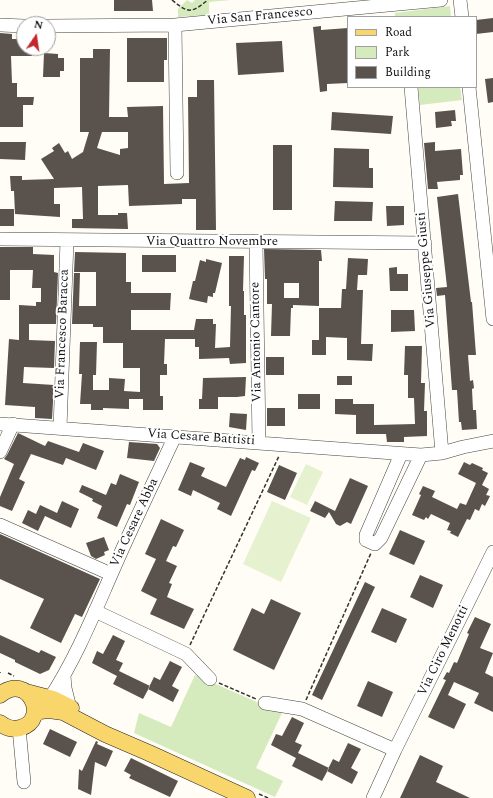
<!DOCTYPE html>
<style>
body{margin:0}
#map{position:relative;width:493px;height:798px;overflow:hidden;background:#fffdf5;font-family:Spectral,serif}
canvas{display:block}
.legend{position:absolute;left:347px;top:16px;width:130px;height:72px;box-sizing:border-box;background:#fff;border:1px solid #a0a0a0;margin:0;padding:5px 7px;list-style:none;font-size:12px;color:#111}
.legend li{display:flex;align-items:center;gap:8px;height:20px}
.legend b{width:20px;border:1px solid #a0a0a0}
.north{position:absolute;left:16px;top:16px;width:40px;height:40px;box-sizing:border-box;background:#fff;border:1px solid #a0a0a0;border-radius:50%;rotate:13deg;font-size:11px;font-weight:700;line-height:16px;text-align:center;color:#111}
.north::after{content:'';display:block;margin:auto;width:14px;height:18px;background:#c4262e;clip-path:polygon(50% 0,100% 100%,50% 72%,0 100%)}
</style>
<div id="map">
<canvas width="493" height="798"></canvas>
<ul class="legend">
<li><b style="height:5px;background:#f9d66b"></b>Road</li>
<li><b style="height:11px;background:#d5ebbd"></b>Park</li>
<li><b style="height:11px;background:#5a524d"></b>Building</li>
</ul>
<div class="north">N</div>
</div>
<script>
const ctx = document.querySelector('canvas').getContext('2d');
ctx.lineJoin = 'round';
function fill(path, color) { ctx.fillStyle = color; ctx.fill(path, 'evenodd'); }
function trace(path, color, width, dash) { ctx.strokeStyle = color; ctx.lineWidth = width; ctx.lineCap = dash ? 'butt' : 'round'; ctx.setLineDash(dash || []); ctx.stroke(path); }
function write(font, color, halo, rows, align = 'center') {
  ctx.font = font + ' Spectral,serif'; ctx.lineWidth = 4; ctx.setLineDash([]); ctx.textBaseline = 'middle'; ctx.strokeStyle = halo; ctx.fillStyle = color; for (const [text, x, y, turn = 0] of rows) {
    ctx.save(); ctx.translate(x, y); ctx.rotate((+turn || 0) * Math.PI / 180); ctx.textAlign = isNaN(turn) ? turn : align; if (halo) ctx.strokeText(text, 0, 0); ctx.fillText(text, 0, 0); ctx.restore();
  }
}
const green = new Path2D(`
 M187,0L192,3L195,0H231L209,2V15L178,17V9Z
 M450,6L451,17H395V13Z
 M418,87H460L462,100L420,105Z
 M195,675L282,713L256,768L283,781L275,797L134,733L139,713L171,727Z`);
const pitch = new Path2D(`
 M306,464L323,472L307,505L290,497Z
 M272,501L311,518L281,582L243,564Z`);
const building = new Path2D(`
 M114,0H152L153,11H114Z
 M493,18V32L476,34V20Z
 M321,26V30L348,28V83L327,84V91L320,92L313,27Z
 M0,33L12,34V39H24V48H32V56H11L12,83H17V97H34L33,105H23V127H0Z
 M127,38H167V60H164V82H127Z
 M282,41L284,72L238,75L236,43Z
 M93,49H110L109,117H128L127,107L163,106L164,184L189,183L188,97H197V80H214L216,230H196V199H182V204L129,206L128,185L98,186V215H118V213H127L128,229L72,228V219H83L82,187L54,188V204H60V217L15,214L14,191H11L10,176H22V180L54,179L41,159L54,151L52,148L59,143L65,153L68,151L72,159L83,152L89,132H80V58H93ZM102,132H128V148L120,149V155L97,148Z
 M44,53L58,54V58H64V71H60V77H43Z
 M493,78V102L488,103L485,79Z
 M455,110L456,121H451L452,126L436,128L435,112Z
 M332,112L393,116L391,134L331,130Z
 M0,142H26L25,160L0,159Z
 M435,142V151L461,149L463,175H460V180L437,182L438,189H428L424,143Z
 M273,145H292V210H273Z
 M334,148L369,149V168H373V188L333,187Z
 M458,194L471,302H472L476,355H468L470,381L473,380L474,388L472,389L473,410H476L477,429L462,430L461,422H459L457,390H452L445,295L437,296L436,288L447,287L437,197Z
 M335,201L373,202L372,221H334Z
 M386,206H404V225L387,226Z
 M0,209H14V226H0Z
 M0,247H33V254L54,255V272L58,273L56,324H29V340L55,341L54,368L24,367L23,383L54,385L52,419L35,418V407L5,405L9,339L19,340V305L36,306V302H41V288H32L33,270H10V300H0Z
 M264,249L321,250L322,261H319V306L293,305V308H291L290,336H271L272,304H267V279H265ZM284,283H299V298H284Z
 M75,252L126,253V282H131V293H171L170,310H131V330H194L196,319H213V324H216L215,348L230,347L231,306H229V256H244L243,291H244V315H246V363L230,364L229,358L199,359V347H195V339H165L164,364H167V375H160V396H163V410H143V399H129V409L103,408V410H91V404H80L82,374H79L80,342H97L96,375H93V390H109V378L125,379L124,391L140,392V368H123V343H103V327H93V324H72L74,273H80L79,306H96V272H74Z
 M142,255H176V272H142Z
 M348,258L368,259L367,275H358L357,290H363L361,344H373L372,361L347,360V338L326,337V355H312V340H319V308H341L342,289H346Z
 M206,259L222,263L215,293H213V297L208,296L207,303L189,299L193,281H195L200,260L206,262Z
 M397,267V274H408V291H390L389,268Z
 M391,310H414L415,331L391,332Z
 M405,346H422L421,383H425L424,411H427V436L404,437V442H387L386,434H356V415L335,414V399H353V404H374V425L415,424L414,398H408V375H404Z
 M266,357H284V375H266Z
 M337,376H352V385H337Z
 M246,377L245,396L237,397H218V409H199V399H202L203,378Z
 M298,394H320V409H298Z
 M267,408H285V426H267Z
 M230,413L247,414L246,430L229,427Z
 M18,433L45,446L48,441L79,452L83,443L104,451L96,470L66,458L63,465L31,454L19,479L25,482L12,511L0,506V497L14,464L4,459L7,455Z
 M129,442L157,444L160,448L154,461L127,458Z
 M246,457L259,463L255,471L252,470L231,516L217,509L220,503L193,490L191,496L178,490L190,462L205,468L201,476L226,487L240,458L245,460Z
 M464,462L470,465L472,463L483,468L482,470L488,473L482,485L489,489L486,495L490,496L485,506L482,504L479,511L475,509L470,520L467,519L458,537L450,533L451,531L447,530L450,523L431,514L428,519L426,517L424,520L412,515L421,495L419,494L423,486L435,491L432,497L457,509L460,503L466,505L476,483L458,474Z
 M279,465L297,473L285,500L267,492Z
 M120,474L139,482L130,505L127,504L117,527L97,518L102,506L92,501L93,499L79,492L82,485L106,495L111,483L116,485Z
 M350,478L368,486L351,524L347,522L340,526L336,524L329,512L325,518L310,511L315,501L335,511Z
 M62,501L79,509L71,528L45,516L38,531L22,523L28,510L36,514L40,505L57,513Z
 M161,519L184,530L176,547L173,546L166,561L177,566L169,583L172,584L167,597L194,609L184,629L150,614L157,599L141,591L156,559L145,554Z
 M400,530L425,541L414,565L389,554Z
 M0,534L100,579L82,617L75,614L61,643L30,628L44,599L0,579Z
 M104,537L109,550L104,552L105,555L96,559L91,556L86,543Z
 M420,575L443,585L433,608L410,597Z
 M365,582L375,587L322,700L312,695Z
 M271,599L301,613L274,670L233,650L252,608L264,614Z
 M382,608L407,619L396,643L371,632Z
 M475,617L491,624L480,648L493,653L485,673L493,677V712L474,703L479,693L454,682L448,695L466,704L454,729L428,717L446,680L443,679L447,672L449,673L454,662L457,663L469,634L467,633Z
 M0,635L39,653L41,650L56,657L49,670L40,674L15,662V660L0,653Z
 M113,635L125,641L116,660L123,663L119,671L150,686L143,699L113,684L117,676L92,663L97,651L103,654Z
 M170,661L182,667L172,686L179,690L173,702L148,689L154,677L160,680Z
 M368,681L393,692L382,717L357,706Z
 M292,717L304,723L295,742L302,745L298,753L329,768L322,781L292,766L296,758L271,745L276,734L282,736Z
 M50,729L77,742L70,757L43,744Z
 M96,741L98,742L97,744L113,751L106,767L95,762L91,795L78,789L79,769L82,771Z
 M348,743L361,749L351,768L358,772L352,784L327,771L333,759L339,762Z
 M420,755L443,766L436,782L470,798H400Z
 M131,758L178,781L170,797L129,778L131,775L124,771Z`);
const path = new Path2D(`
 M172,0C189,14 191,13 208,0
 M190,645L279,456
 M0,673V672
 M8,673L14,676
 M219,683L256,699
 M306,700L371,553
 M259,794L268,798`);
const minor = new Path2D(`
 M460,0L462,17
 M0,25L24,26
 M175,25L177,173
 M48,26L175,25L441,0
 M411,87L442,453
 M469,87L493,319
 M0,239L425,243
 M256,242L259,442
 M0,424L421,455L442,453L463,447L493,441
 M60,428L67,241
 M0,452L13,424
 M401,454L366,535V540L375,544L381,538L421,455
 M0,525L111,574
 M95,611L186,654L210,679
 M64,676L65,688L70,708
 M50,698C75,660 93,616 111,575C131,528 154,482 175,436
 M265,703L302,709L395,750L493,552
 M19,728L24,782
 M373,798L395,750`);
const major = new Path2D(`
 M26,692L53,699L71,708
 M0,695C28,671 51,720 20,728C12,730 6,728 0,723
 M34,715L40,711L49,710L63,712L105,734L149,753L247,798`);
const streetNames = [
 ["Via San Francesco",260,17,-5],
 ["Via Quattro Novembre",212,242],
 ["Via Giuseppe Giusti",427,270,-95],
 ["Via Francesco Baracca",63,334,-88],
 ["Via Antonio Cantore",257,342,-91],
 ["Via Cesare Battisti",201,438,4],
 ["Via Cesare Abba",135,523,-65],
 ["Via Ciro Menotti",444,651,-64]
];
fill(green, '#d5ebbd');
fill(pitch, '#e6f2cf');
fill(building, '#5a524d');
trace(minor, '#444', 14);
trace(major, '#222', 17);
trace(path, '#333', 1.5, [4, 2]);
trace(minor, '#fff', 13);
trace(major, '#f9d66b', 16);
write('13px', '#111', '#fff', streetNames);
</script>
